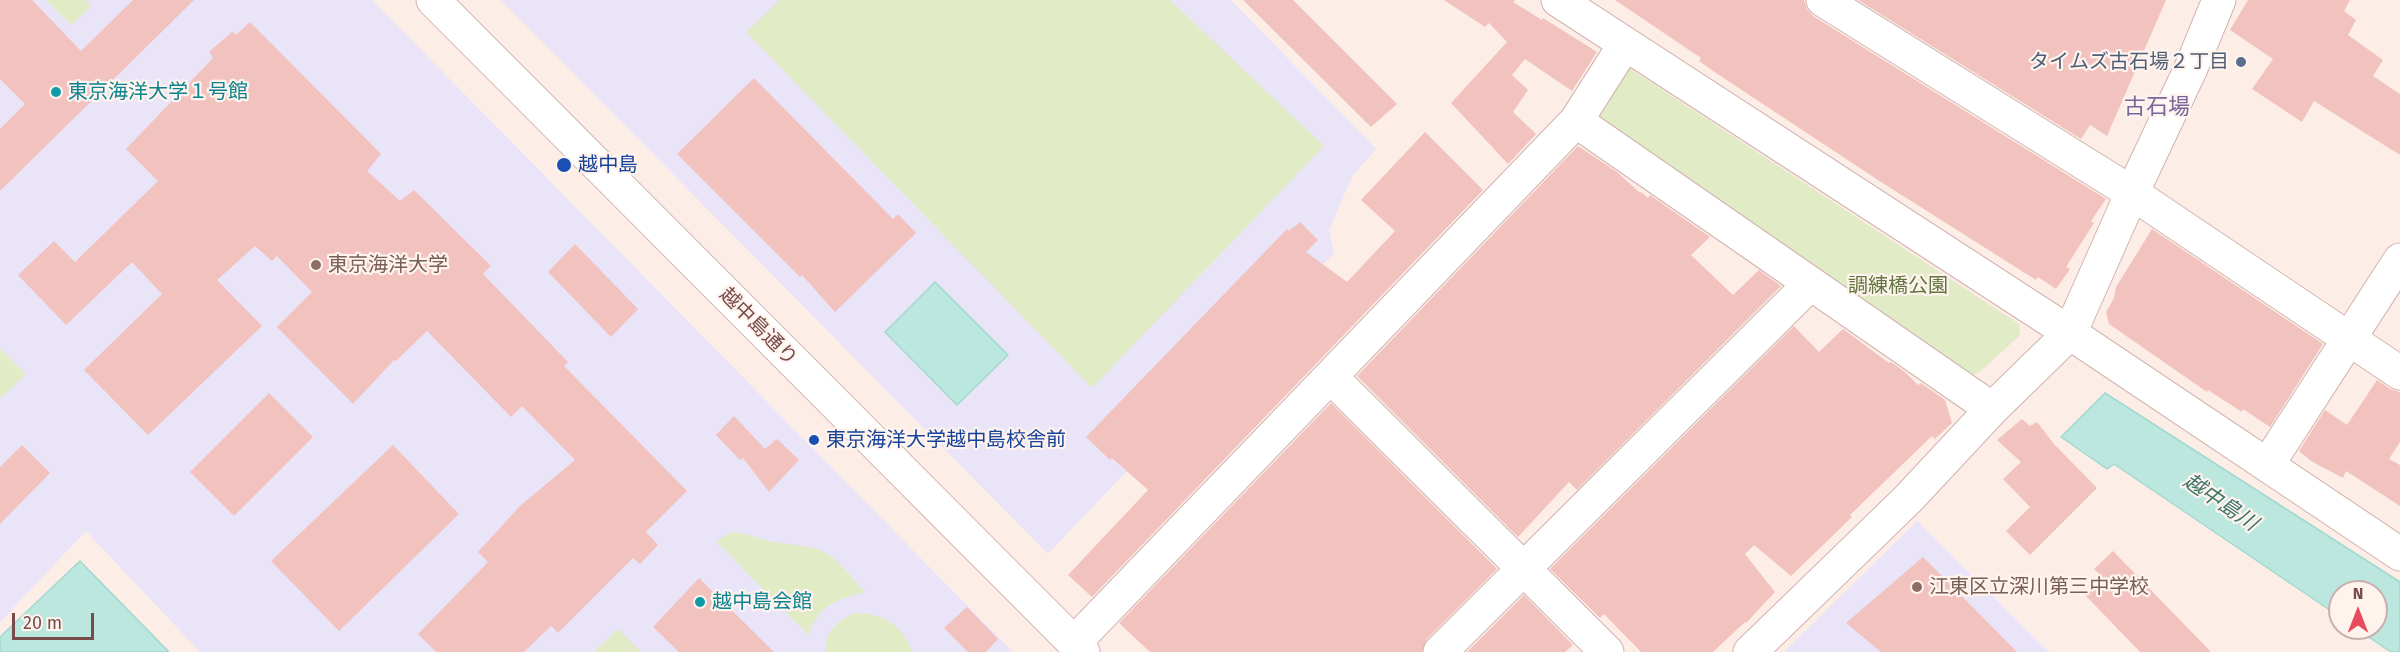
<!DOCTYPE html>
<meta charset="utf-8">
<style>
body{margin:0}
#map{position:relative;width:2400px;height:652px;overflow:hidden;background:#fdede7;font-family:"Fira Sans",sans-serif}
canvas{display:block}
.north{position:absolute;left:2328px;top:580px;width:60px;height:60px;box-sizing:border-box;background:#fff3ee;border:2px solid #c9b0ad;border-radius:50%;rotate:0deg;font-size:16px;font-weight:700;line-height:24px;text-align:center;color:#774c4b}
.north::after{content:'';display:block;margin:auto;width:21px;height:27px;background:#e74c5d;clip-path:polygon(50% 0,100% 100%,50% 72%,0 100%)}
.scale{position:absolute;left:12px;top:613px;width:82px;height:27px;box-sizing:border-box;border:3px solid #774c4b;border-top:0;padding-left:8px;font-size:18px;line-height:21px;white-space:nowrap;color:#774c4b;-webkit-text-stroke:4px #fff3ee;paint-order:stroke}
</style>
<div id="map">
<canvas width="2400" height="652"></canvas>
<div class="north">N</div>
<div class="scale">20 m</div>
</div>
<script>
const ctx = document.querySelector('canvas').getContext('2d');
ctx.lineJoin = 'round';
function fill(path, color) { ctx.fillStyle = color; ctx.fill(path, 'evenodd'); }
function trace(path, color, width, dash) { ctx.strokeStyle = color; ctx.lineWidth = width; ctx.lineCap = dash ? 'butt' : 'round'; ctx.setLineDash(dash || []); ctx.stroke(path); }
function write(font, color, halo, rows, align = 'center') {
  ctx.font = font + ' "Fira Sans","Noto Sans JP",sans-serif'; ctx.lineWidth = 4.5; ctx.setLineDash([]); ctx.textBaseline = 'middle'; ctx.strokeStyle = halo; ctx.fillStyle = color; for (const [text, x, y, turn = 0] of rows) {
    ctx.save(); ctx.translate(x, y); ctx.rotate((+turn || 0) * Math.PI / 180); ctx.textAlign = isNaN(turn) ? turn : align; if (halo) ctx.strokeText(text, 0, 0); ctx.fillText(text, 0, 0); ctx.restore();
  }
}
const education = new Path2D(`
 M0,0H372L1013,652H200L86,531L0,622Z
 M501,0H1231L1376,149L1353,175L1329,230L1334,253L1048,554Z
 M1917,521L2049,652H1784Z`);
const green = new Path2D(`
 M46,0H86L91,7L71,25Z
 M780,0H1170L1324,146L1092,388L746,32Z
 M1629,68L2019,324L2020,335L1981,371L1973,375L1880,315L1594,116Z
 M0,348L26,374L0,399Z
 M732,532C746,533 756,538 769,541C790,546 814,543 832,557C844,566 854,581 865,592C834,601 821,603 808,635L716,541Z
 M856,613C882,613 904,626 912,652H825C824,632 838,620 856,613Z
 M618,629L641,652H594Z`);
const water = new Path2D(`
 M935,282L1008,355L957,405L885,332Z
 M2105,393L2400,582V652H2391L2355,628H2376V592H2340V617L2114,464L2107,469L2061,437Z
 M80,561L169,652H0V637Z`);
const building = new Path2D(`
 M0,0H32L81,51L133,0H194L0,191V129L25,104L0,79Z
 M1243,0H1293L1397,104L1371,127Z
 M1444,0H1515L1513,2L1542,20L1543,18L1597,52L1572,91L1525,59L1512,75L1528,90L1513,112L1536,134L1508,164L1451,103L1507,42L1489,23L1485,27Z
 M1615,0H1804L1807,9L1813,16L2106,199L2091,221L2094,223L2066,267L2070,269L2056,289L2038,277L2036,280L1881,182L1716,73L1699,61L1701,58Z
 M1858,0H2166L2107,136L2090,125L2081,139Z
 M2248,0H2350L2344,11L2356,20L2348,35L2383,60L2373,76L2400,94V155L2314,101L2302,122L2252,89L2273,59L2230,30Z
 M250,22L381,154L367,171L400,201L414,190L491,266L483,274L568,362L564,366L687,491L646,532L658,545L640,564L633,558L558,633L551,626L524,652H436L418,634L488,562L478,552L520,506L575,460L522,406L511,417L427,331L396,361L394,360L353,404L277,327L312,292L277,256L272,261L255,246L217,280L262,326L148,435L84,370L162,294L132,262L66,325L18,275L54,241L75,262L158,181L126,149L213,58L209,52L233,31L236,35Z
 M754,78L893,219L898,214L916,233L835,312L802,275L800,277L677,154Z
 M1425,132L1483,190L1092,597L1068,575L1148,490L1112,458L1110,460L1086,437L1287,229L1289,231L1300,222L1318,240L1306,252L1347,282L1395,231L1361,200Z
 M1578,146L1617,172L1640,193L1641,192L1648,198L1650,195L1710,237L1691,255L1733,295L1759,270L1781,286L1577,490L1569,482L1518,537L1357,376Z
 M2152,229L2323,344L2270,427L2243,409L2242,412L2208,390L2207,392L2109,324L2106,312L2114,298L2116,287Z
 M575,244L638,309L611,337L548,272Z
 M1794,326L1819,352L1843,329L1889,363L1891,362L1905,372L1918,385L1921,383L1945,400L1952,423L1935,439L1932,436L1850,515L1852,517L1791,576L1754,545L1745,554L1775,592L1746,623L1745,622L1713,652H1641L1604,614L1600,618L1550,569Z
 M2377,380L2390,389L2400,392V442L2389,459L2400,465V506L2346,471L2343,478L2311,461L2299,451L2325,410L2347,425Z
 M269,393L313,437L234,516L190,472Z
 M1331,403L1497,569L1427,639L1422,652H1150L1119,623Z
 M734,416L765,449L777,439L799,460L769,492L743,458L740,460L716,435Z
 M2022,419L2030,426L2037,422L2054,444L2097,488L2030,555L2006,531L2030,507L2003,479L2021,462L1997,440Z
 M22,445L50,473L0,524V467Z
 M393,445L459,514L339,631L271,561Z
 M2113,551L2211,652H2140L2085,595L2103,577L2094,569Z
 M1923,557L2017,652H1881L1846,623Z
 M699,578L774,652H679L653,627Z
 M1524,595L1573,645L1565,652H1467Z
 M967,607L998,639L986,652H968L944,628Z`);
const minor = new Path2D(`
 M433,0L1083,652
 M1558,0L2070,333L2400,554
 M1823,0L2132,193L2400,373
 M1576,121L1992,409
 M1331,377L1607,652
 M2268,464L2400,260
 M1074,643L1576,121L1625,44
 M1440,652L1810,284
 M1750,652L1908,499L1992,409L2070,333L2132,193L2191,68L2219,0`);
const markers = [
 [2241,62,6,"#5c6f8a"],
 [56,92,6,"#0f9aa8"],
 [564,165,8,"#1a4fb4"],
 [316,265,6,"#8d6e63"],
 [814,440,6,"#1a4fb4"],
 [1917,587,6,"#8d6e63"],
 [700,602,6,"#0f9aa8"]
];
const serviceNames = [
 ["タイムズ古石場２丁目",2229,62]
];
const cultureNames = [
 ["東京海洋大学１号館",68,92],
 ["越中島会館",712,602]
];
const transitNames = [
 ["越中島",578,165],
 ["東京海洋大学越中島校舎前",826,440]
];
const educationNames = [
 ["東京海洋大学",328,265],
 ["江東区立深川第三中学校",1929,587]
];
const parkNames = [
 ["調練橋公園",1898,286]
];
const streetNames = [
 ["越中島通り",758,327,45]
];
const waterNames = [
 ["越中島川",2220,503,34]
];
const quarterNames = [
 ["古石場",2157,108]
];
fill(education, '#eae4f9');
fill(green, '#e1ebc5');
fill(water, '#bbe7df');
trace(water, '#a1d9cf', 1.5);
fill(building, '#f2c2bf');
trace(minor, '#d1b3af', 35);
trace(minor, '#fff', 33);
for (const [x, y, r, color] of markers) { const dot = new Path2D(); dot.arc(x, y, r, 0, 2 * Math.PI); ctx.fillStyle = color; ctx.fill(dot); trace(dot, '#fff3ee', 2); }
write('20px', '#4e5e75', '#fff3ee', serviceNames, 'right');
write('20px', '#0d838f', '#fff3ee', cultureNames, 'left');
write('20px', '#164399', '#fff3ee', transitNames, 'left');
write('20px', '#785e54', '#fff3ee', educationNames, 'left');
write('20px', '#627740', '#fff3ee', parkNames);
write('20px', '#774c4b', '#fff3ee', streetNames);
write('italic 21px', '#3b756b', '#fff3ee', waterNames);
write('22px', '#78679a', '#fff3ee', quarterNames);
</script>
